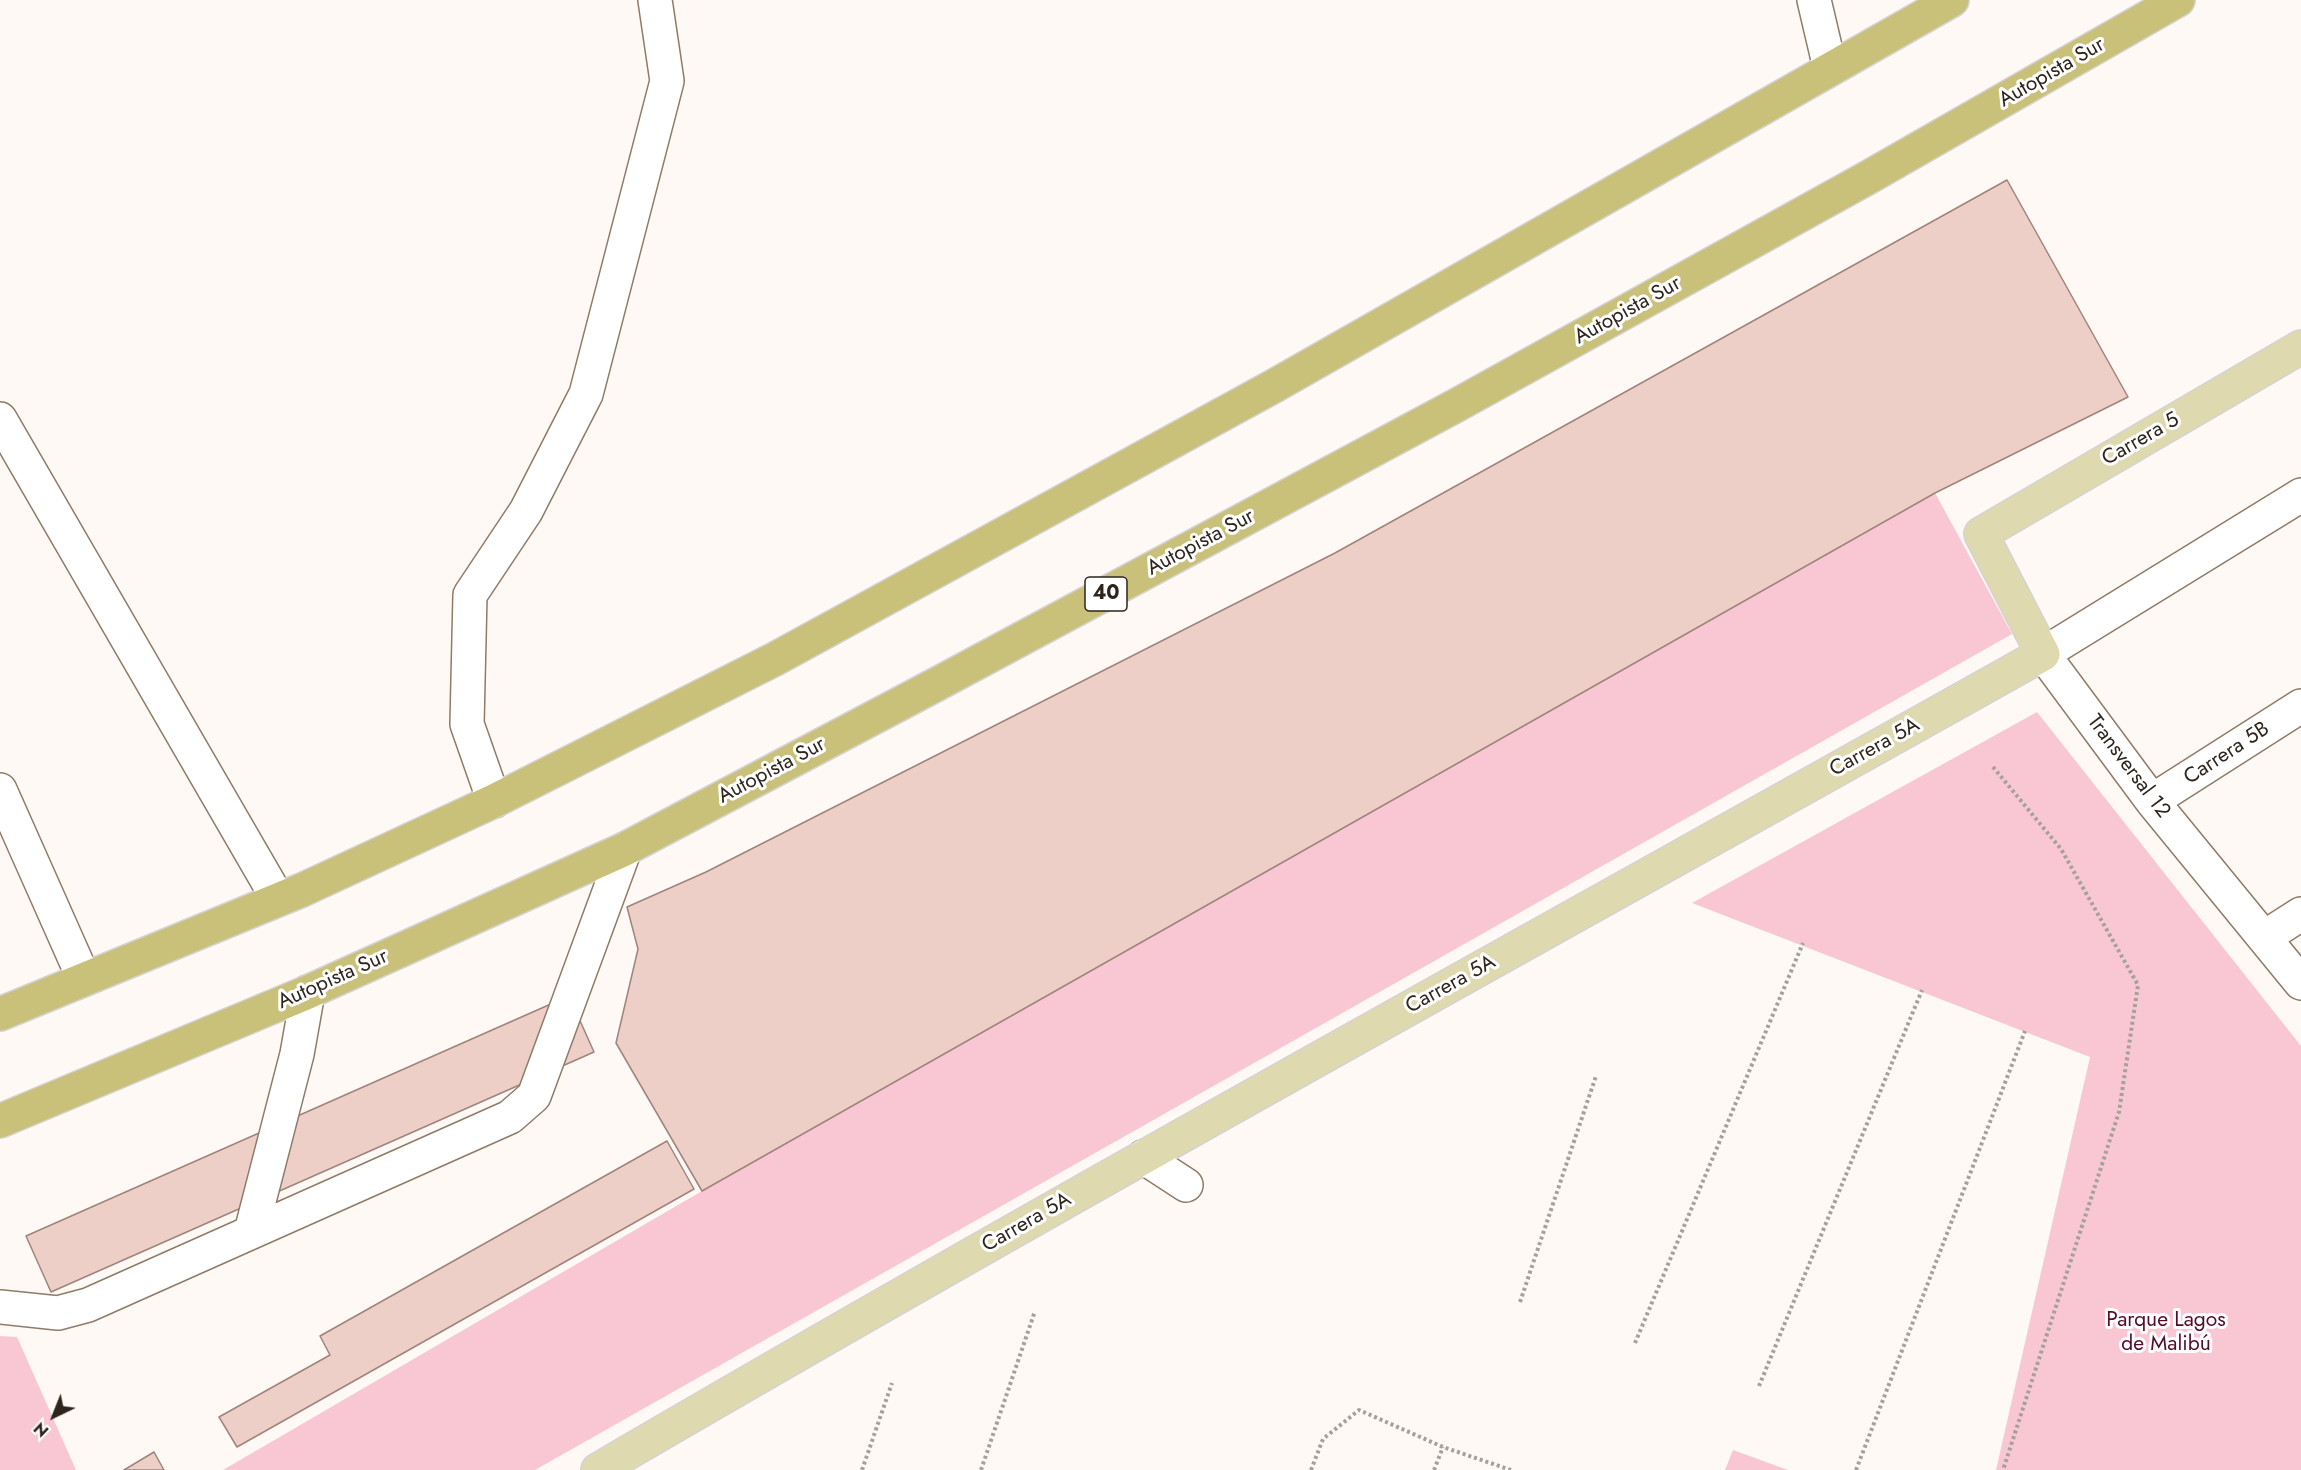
<!DOCTYPE html>
<meta charset="utf-8">
<style>
body{margin:0}
#map{position:relative;width:2301px;height:1470px;overflow:hidden;background:#fef9f5;font-family:Jost,sans-serif}
canvas{display:block}
.north{position:absolute;left:24px;top:1386px;width:60px;height:60px;-webkit-text-stroke:4px #fff;paint-order:stroke;rotate:223deg;font-size:16px;font-weight:700;line-height:24px;text-align:center;color:#2d251d}
.north::after{content:'';display:block;margin:auto;width:21px;height:27px;background:#2d251d;clip-path:polygon(50% 0,100% 100%,50% 72%,0 100%)}
</style>
<div id="map">
<canvas width="2301" height="1470"></canvas>
<div class="north">N</div>
</div>
<script>
const ctx = document.querySelector('canvas').getContext('2d');
ctx.lineJoin = 'round';
function fill(path, color) { ctx.fillStyle = color; ctx.fill(path, 'evenodd'); }
function trace(path, color, width, dash) { ctx.strokeStyle = color; ctx.lineWidth = width; ctx.lineCap = dash ? 'butt' : 'round'; ctx.setLineDash(dash || []); ctx.stroke(path); }
function write(font, color, halo, rows, align = 'center') {
  ctx.font = font + ' Jost,sans-serif'; ctx.lineWidth = 6; ctx.setLineDash([]); ctx.textBaseline = 'middle'; ctx.strokeStyle = halo; ctx.fillStyle = color; for (const [text, x, y, turn = 0] of rows) {
    ctx.save(); ctx.translate(x, y); ctx.rotate((+turn || 0) * Math.PI / 180); ctx.textAlign = isNaN(turn) ? turn : align; if (halo) ctx.strokeText(text, 0, 0); ctx.fillText(text, 0, 0); ctx.restore();
  }
}
const green = new Path2D(`
 M1935,493L2012,634L535,1470H223L702,1191Z
 M2037,712L2301,1046V1470H1996L2090,1057L1692,903Z
 M0,1336L17,1337L76,1470H0Z
 M1733,1450L1788,1470H1725Z`);
const building = new Path2D(`
 M2007,180L2128,397L1935,493L702,1191L616,1043L638,949L627,907L706,872L1335,553Z
 M569,996L594,1052L51,1292L26,1236Z
 M667,1141L694,1189L237,1447L219,1417L330,1355L320,1336Z
 M154,1452L164,1470H124Z`);
const path = new Path2D(`
 M1993,767L2061,849L2138,985L2119,1112L2003,1470
 M1520,1302L1596,1076
 M1635,1343L1803,943
 M1759,1386L1922,990
 M862,1470L892,1383
 M981,1470L1035,1311
 M1311,1470L1323,1439L1359,1410L1443,1447L1511,1470
 M1434,1470L1443,1447
 M1856,1470L2025,1031`);
const minor = new Path2D(`
 M1814,0L1830,68
 M0,419L278,899
 M2301,495L2043,654L2152,801L2301,983
 M0,790L84,979
 M494,801L467,724L470,595L526,511L586,394L667,81L655,0
 M2152,801L2301,706
 M2265,937L2301,914
 M1143,1157L1186,1185
 M251,1232L297,1054L308,992
 M0,1307L58,1313L88,1305L510,1117L534,1096L625,849`);
const major = new Path2D(`
 M598,1470C1075,1191 1560,925 2043,654L1981,534L2301,347`);
const highway = new Path2D(`
 M0,1014L302,890L494,801L775,659L1274,386L1952,0
 M0,1121L308,992L625,849L939,683L1457,405L1869,177L2178,0`);
const shields = [
 [1106,594,42]
];
const shieldNames = [
 ["40",1106,594]
];
const streetNames = [
 ["Autopista Sur",2052,73,-30],
 ["Autopista Sur",1628,311,-29],
 ["Carrera 5",2141,440,-30],
 ["Autopista Sur",1201,543,-28],
 ["Carrera 5A",1875,748,-29],
 ["Carrera 5B",2227,754,-33],
 ["Transversal 12",2128,767,53],
 ["Autopista Sur",772,771,-28],
 ["Autopista Sur",333,980,-24],
 ["Carrera 5A",1451,985,-29],
 ["Carrera 5A",1027,1223,-30]
];
const parkNames = [
 ["Parque Lagos",2166,1321],
 ["de Malibú",2166,1345]
];
fill(green, '#f9c7d4');
fill(building, '#edcfc7');
trace(building, '#9f837c', 1.5);
trace(minor, '#8e7b68', 36);
trace(major, '#d5d3d2', 36);
trace(highway, '#d5d3d2', 36);
trace(path, '#a6a09a', 4, [3, 3]);
trace(minor, '#fff', 33);
trace(major, '#dfd9af', 33);
trace(highway, '#c9c07a', 33);
for (const [x, y, w] of shields) { const box = new Path2D(); box.roundRect(x - w / 2, y - 17, w, 34, 4.5); ctx.fillStyle = '#fff'; ctx.fill(box); trace(box, '#2d251d', 1.5); }
write('bold 20px', '#2d251d', null, shieldNames);
write('21px', '#2d251d', '#fff', streetNames);
write('21px', '#540c2a', '#fff', parkNames);
</script>
